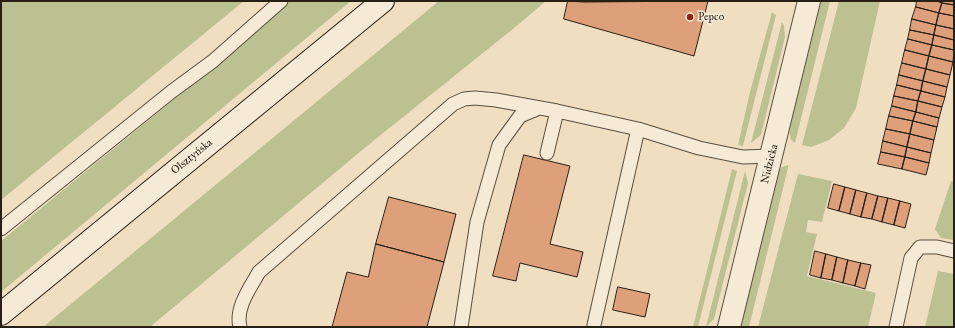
<!DOCTYPE html>
<meta charset="utf-8">
<style>
body{margin:0}
#map{position:relative;width:955px;height:328px;overflow:hidden;background:#f0dec0;font-family:"IM FELL Great Primer",serif}
canvas{display:block}
.frame{position:absolute;inset:0;border:2px solid #271f16;pointer-events:none}
</style>
<div id="map">
<canvas width="955" height="328"></canvas>
<div class="frame"></div>
</div>
<script>
const ctx = document.querySelector('canvas').getContext('2d');
ctx.lineJoin = 'round';
function fill(path, color) { ctx.fillStyle = color; ctx.fill(path, 'evenodd'); }
function trace(path, color, width, dash) { ctx.strokeStyle = color; ctx.lineWidth = width; ctx.lineCap = dash ? 'butt' : 'round'; ctx.setLineDash(dash || []); ctx.stroke(path); }
function write(font, color, halo, rows, align = 'center') {
  ctx.font = font + ' "IM FELL Great Primer",serif'; ctx.lineWidth = 3; ctx.setLineDash([]); ctx.textBaseline = 'middle'; ctx.strokeStyle = halo; ctx.fillStyle = color; for (const [text, x, y, turn = 0] of rows) {
    ctx.save(); ctx.translate(x, y); ctx.rotate((+turn || 0) * Math.PI / 180); ctx.textAlign = isNaN(turn) ? turn : align; if (halo) ctx.strokeText(text, 0, 0); ctx.fillText(text, 0, 0); ctx.restore();
  }
}
const green = new Path2D(`
 M1,1H244L1,200Z
 M290,1H351L1,292V241L250,37Z
 M439,1H546L519,24L367,146L150,327H43Z
 M821,1H830L795,143L791,140L789,130Z
 M839,1H880L856,108L844,128L829,140L811,147L802,145Z
 M772,12L776,15L743,146L738,145L750,92Z
 M782,22L784,26L785,37L761,135L751,143Z
 M788,165V168L749,327H738L778,172L782,167Z
 M732,169L737,171L698,327H693Z
 M745,171L748,183L714,319L706,327Z
 M798,174L832,181L822,222L808,220L806,232L817,234L807,276L876,293L868,327H758Z
 M951,181L954,182V240L941,238L935,229Z
 M938,271L954,274V327H925Z`);
const building = new Path2D(`
 M568,1L583,2L708,1L694,56L564,19Z
 M917,1H936L942,3L939,13L916,7Z
 M942,1H954V5L942,3Z
 M942,3L954,5V16L939,13Z
 M916,7L939,13L936,25L912,19Z
 M939,13L954,16V29L936,25Z
 M912,19L936,25L934,35L910,30Z
 M936,25L954,29V40L934,35Z
 M910,30L934,35L932,45L908,39Z
 M934,35L954,40V50L932,45Z
 M908,39L932,45L929,56L905,50Z
 M932,45L954,50L953,62L929,56Z
 M905,50L929,56L926,69L902,63Z
 M929,56L953,62L950,75L926,69Z
 M902,63L926,69L923,81L899,75Z
 M926,69L950,75L947,87L923,81Z
 M899,75L923,81L921,91L897,85Z
 M923,81L947,87L945,97L921,91Z
 M897,85L921,91L918,101L894,96Z
 M921,91L945,97L942,107L918,101Z
 M894,96L918,101L916,112L892,106Z
 M918,101L942,107L939,118L916,112Z
 M892,106L916,112L913,121L889,116Z
 M916,112L939,118L937,127L913,121Z
 M889,116L913,121L910,134L886,129Z
 M913,121L937,127L934,140L910,134Z
 M886,129L910,134L907,147L883,141Z
 M910,134L934,140L931,153L907,147Z
 M883,141L907,147L905,157L881,152Z
 M907,147L931,153L929,163L905,157Z
 M881,152L905,157L902,169L878,164Z
 M524,155L570,166L550,244L583,252L577,277L520,263L516,281L493,276Z
 M905,157L929,163L926,175L902,169Z
 M834,184L845,187L839,211L828,208Z
 M845,187L856,190L850,214L839,211Z
 M856,190L867,193L861,217L850,214Z
 M867,193L878,196L872,219L861,217Z
 M878,196L888,198L882,222L872,219Z
 M389,197L456,214L444,262L376,244Z
 M888,198L900,201L894,225L882,222Z
 M900,201L911,204L905,228L894,225Z
 M376,244L444,262L427,327H332L347,272L368,277Z
 M815,251L826,254L821,278L810,275Z
 M826,254L837,257L832,280L821,278Z
 M837,257L848,260L843,283L832,280Z
 M848,260L861,263L855,286L843,283Z
 M861,263L871,265L865,289L855,286Z
 M618,287L650,294L645,317L613,310Z`);
const service = new Path2D(`
 M547,153L557,111
 M1,229L171,92L213,61L281,1
 M594,325L638,129
 M240,327C235,308 250,288 259,272L453,104L464,99L475,98L496,100L557,111L638,129L699,148L743,157L772,156
 M461,327L477,222L499,145L520,116L539,108
 M896,327L911,258L920,247H937L954,251`);
const tertiary = new Path2D(`
 M729,327L809,1`);
const secondary = new Path2D(`
 M1,314L383,1`);
const markers = [
 [690,17,4,"#8f2418"]
];
const poiNames = [
 ["Pepco",698,17]
];
const streetNames = [
 ["Olsztyńska",192,157,-39],
 ["Nidzicka",770,164,-76]
];
fill(green, '#bcc191');
fill(building, '#dda07b');
trace(building, '#271f16', 1);
trace(service, '#594f40', 15);
trace(tertiary, '#594f40', 24);
trace(secondary, '#271f16', 24);
trace(service, '#f5ead6', 13);
trace(tertiary, '#f5ead6', 22);
trace(secondary, '#f5ead6', 22);
for (const [x, y, r, color] of markers) { const dot = new Path2D(); dot.arc(x, y, r, 0, 2 * Math.PI); ctx.fillStyle = color; ctx.fill(dot); trace(dot, '#f5ead6', 1.5); }
write('11px', '#271f16', '#f5ead6', poiNames, 'left');
write('11px', '#271f16', '#f5ead6', streetNames);
</script>
